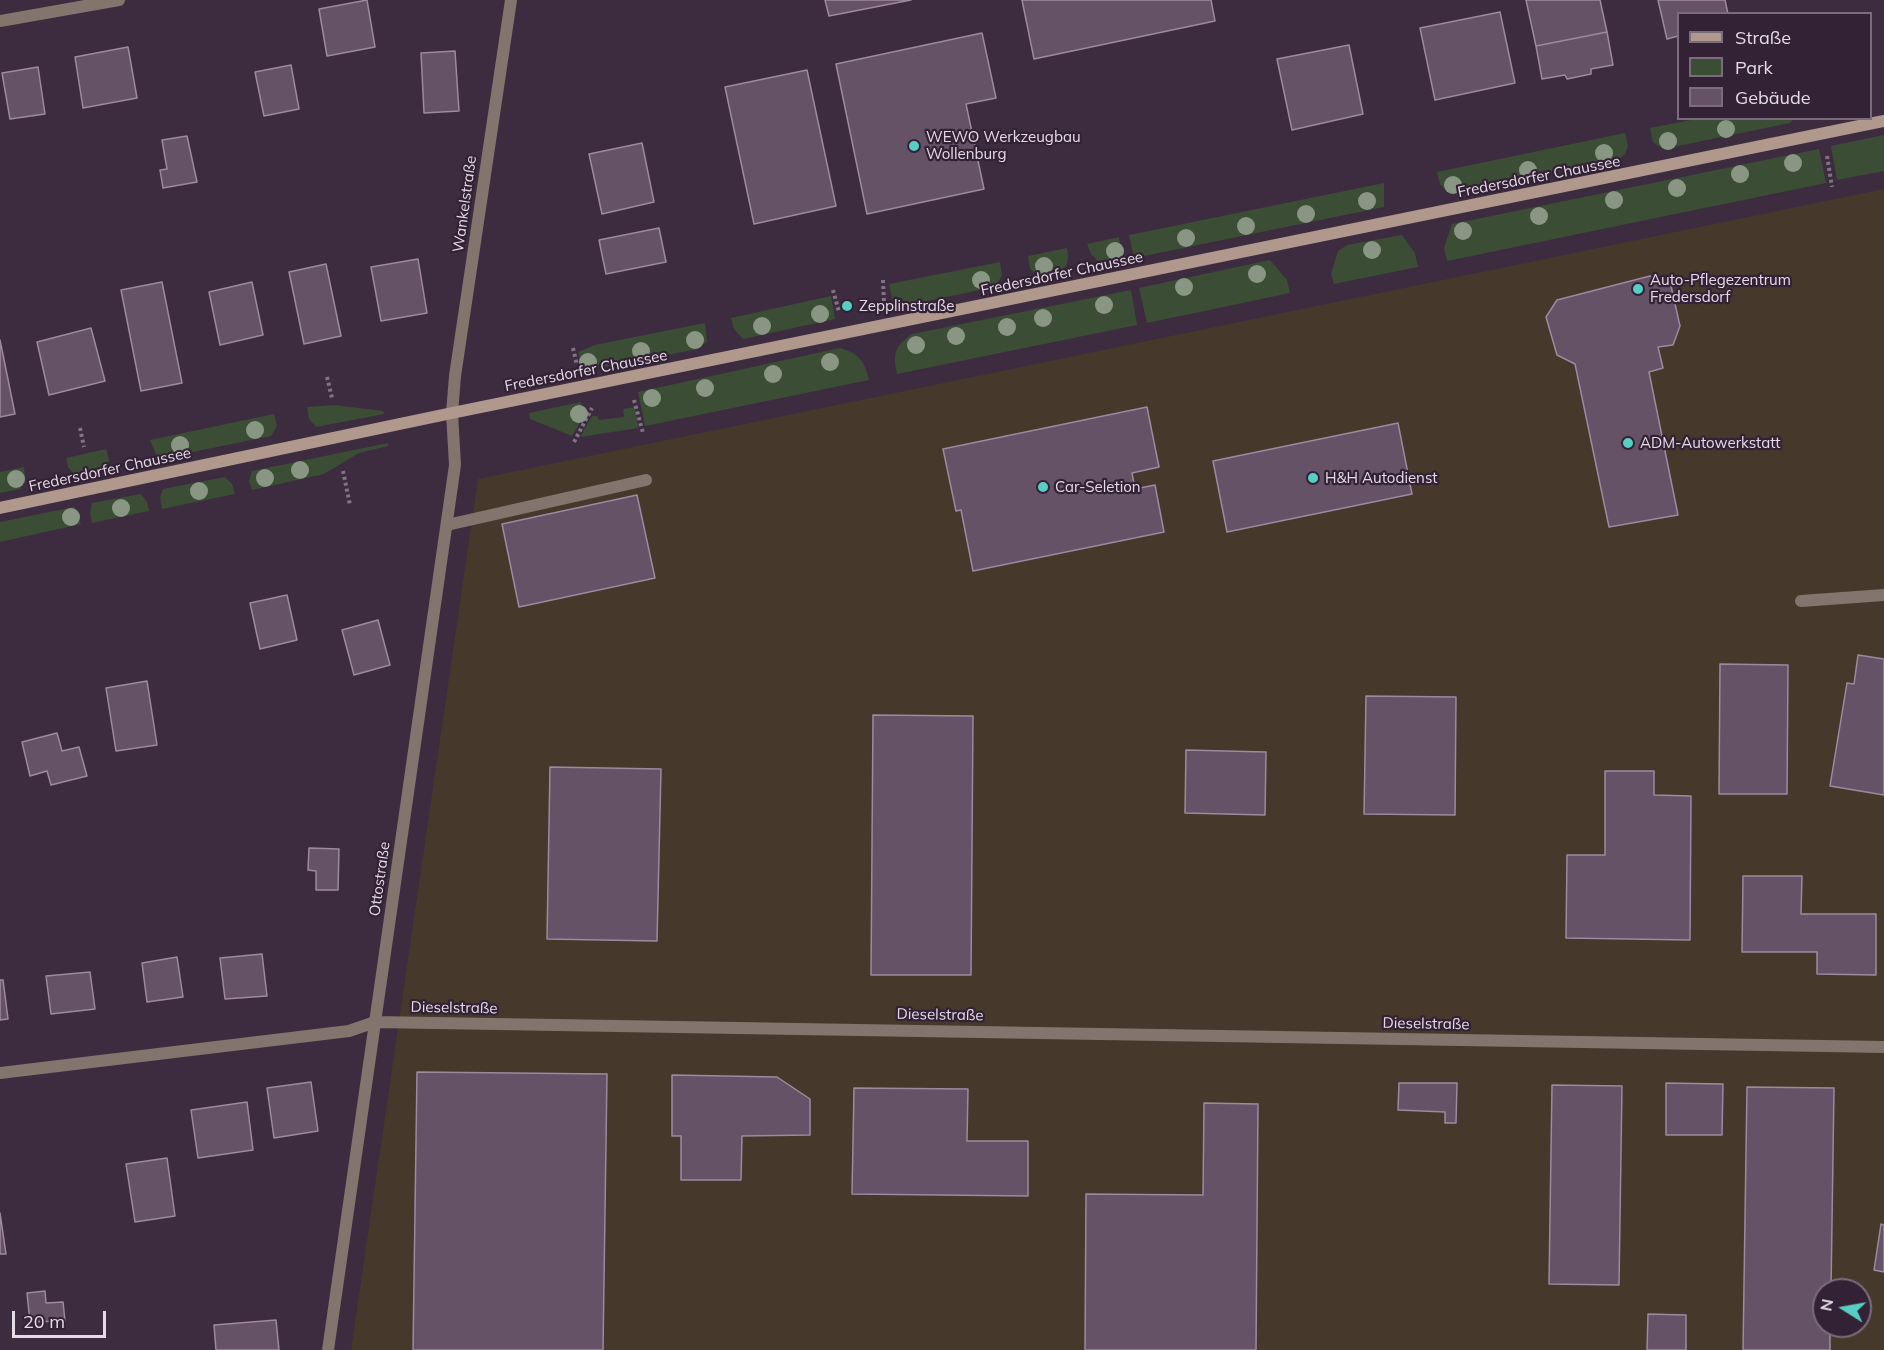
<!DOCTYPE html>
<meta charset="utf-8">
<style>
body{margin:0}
#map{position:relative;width:1884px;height:1350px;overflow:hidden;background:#3d2c3f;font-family:Mulish,sans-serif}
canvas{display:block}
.legend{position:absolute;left:1677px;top:12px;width:195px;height:108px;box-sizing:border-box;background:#332235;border:2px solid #7a6c7c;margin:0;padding:8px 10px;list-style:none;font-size:18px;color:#e5dae6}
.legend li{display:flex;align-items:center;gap:12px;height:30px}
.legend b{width:30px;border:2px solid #7a6c7c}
.north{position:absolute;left:1812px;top:1278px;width:60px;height:60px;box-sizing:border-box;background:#332235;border:2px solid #7a6c7c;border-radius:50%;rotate:281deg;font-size:16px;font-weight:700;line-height:24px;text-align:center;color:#e5dae6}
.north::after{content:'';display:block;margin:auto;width:21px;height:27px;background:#56cec3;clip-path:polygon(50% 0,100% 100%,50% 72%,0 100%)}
.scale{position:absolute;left:12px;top:1311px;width:94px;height:27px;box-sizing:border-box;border:3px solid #e5dae6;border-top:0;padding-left:8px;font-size:18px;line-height:21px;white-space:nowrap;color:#e5dae6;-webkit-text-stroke:4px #332235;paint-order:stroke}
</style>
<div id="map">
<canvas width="1884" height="1350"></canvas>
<ul class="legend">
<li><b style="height:8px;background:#b0988d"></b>Straße</li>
<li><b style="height:16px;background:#3b4d35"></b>Park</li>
<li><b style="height:16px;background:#655267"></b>Gebäude</li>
</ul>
<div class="north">N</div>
<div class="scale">20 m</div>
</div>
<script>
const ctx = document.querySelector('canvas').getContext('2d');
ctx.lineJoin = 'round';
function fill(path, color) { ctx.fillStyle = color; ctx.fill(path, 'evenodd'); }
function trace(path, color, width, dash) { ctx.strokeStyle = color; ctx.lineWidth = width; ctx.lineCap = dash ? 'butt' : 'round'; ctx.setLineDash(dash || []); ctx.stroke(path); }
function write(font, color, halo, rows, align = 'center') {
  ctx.font = font + ' Mulish,sans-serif'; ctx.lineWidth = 4.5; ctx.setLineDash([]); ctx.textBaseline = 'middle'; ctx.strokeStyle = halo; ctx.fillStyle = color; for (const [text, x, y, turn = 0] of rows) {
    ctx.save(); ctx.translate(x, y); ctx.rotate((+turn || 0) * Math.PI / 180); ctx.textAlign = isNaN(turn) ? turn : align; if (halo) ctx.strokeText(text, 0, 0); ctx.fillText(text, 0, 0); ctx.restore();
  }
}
const commercial = new Path2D(`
 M1884,189V1350H351L478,479ZM1824,1290H1860V1326H1824Z`);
const green = new Path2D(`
 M1696,119V118L1794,119L1790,123L1663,149L1653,142L1650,128Z
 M1625,133L1628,146L1625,154L1619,159L1456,191H1446L1440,184L1437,172Z
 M1884,135V171L1837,180L1831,146Z
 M1819,149L1826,183L1447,261L1444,248L1452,224Z
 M1384,183V207L1134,258L1129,235Z
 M1402,235L1415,253L1418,267L1334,284L1331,274L1338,251L1347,245Z
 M1119,237L1123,260L1102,265L1091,254L1087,244Z
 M1067,248C1072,269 1060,274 1042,279L1030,269L1028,256Z
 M1270,260L1287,280L1290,293L1147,323L1139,288Z
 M1000,262L1002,276L994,287L894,308L889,284Z
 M1131,290L1137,325L897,374C893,353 894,347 912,334Z
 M831,296L835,319L743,339L734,329L731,318Z
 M705,323L707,341L698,349L583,371L578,352L595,345Z
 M840,348C858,353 865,361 869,380L645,426L638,392Z
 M581,402L583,417L572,436L530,419L529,413Z
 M335,405L383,411L384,414L316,427L309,419L307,407Z
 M635,407L638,428L580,437L592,416H597L599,420L624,417L623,409Z
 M274,414L277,426L271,436L158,459L150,440Z
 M388,443V446L359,453L324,474L252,490L249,481L252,471Z
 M106,449L109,460L105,471L76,477L68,467L66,458Z
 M24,467L25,478L20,489L0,493V472Z
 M225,477L232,484L235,494L162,509L160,497L163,489Z
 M141,494L147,502L149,511L92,523L90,514L92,503Z
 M74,507L81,524L0,542V522Z`);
const building = new Path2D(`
 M367,0L375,47L327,56L319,9Z
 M825,0H911L829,16Z
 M1022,0H1211L1215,21L1034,59Z
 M1526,0H1600L1607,32L1536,46Z
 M1658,0H1725L1728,14H1678V36L1667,39Z
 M1500,12L1515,83L1435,100L1420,28Z
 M1607,32L1613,65L1591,69V74L1567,79L1565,75L1542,79L1536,46Z
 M982,33L996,98L966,104L984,189L867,214L836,64Z
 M1349,45L1363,114L1292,130L1277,59Z
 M128,47L137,98L83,108L75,57Z
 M455,51L459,111L424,113L421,53Z
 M291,65L299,109L264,116L255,72Z
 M38,67L45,114L10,119L2,73Z
 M807,70L836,206L754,224L725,87Z
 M187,136L197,182L163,188L160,170L167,169L162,140Z
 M642,143L654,202L602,214L589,154Z
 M659,228L666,262L606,274L599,240Z
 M418,259L427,313L381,321L371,267Z
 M326,264L341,336L304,344L289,272Z
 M1650,276L1671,286L1680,326L1673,345L1658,347L1663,368L1649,372L1678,515L1609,527L1575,364L1557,355L1546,317L1557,300Z
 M162,282L182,383L141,391L121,290Z
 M252,282L263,335L220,345L209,292Z
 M91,328L105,381L49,395L37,342Z
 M0,340L15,414L0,417Z
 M1147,407L1159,467L1132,473L1135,489L1155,485L1164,532L973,571L961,510L956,511L943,449Z
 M1398,423L1412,494L1227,532L1213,461Z
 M637,495L655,578L519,607L502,524Z
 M287,595L297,640L260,649L250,603Z
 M378,620L390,665L354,675L342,630Z
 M1858,655L1884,659V795L1830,786L1847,683L1854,684Z
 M1720,664L1788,665L1787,794H1719Z
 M147,681L157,745L116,751L106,688Z
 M1366,696L1456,697L1455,815L1364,814Z
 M873,715L973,716L971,975H871Z
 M57,733L62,751L79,747L87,776L51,785L47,771L30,776L22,742Z
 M1186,750L1266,752L1265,815L1185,813Z
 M550,767L661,769L657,941L547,939Z
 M1605,771H1654V795L1691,796L1690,940L1566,938L1567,855H1605Z
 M309,848L339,849L338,890H316V871L308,870Z
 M1743,876H1802L1801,914H1876V975L1817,974V952H1742Z
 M262,954L267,996L225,999L220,958Z
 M177,957L183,997L147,1002L142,963Z
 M90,972L95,1009L51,1014L46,976Z
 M0,980H3L8,1019L0,1020Z
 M417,1072L607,1074L603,1350H413Z
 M672,1075L777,1077L810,1099V1135L742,1136L741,1180H681V1136H672Z
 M311,1082L318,1131L274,1138L267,1088Z
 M1399,1083H1457L1456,1123H1445V1112L1398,1110Z
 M1666,1083L1723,1084L1722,1135H1666Z
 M1552,1085L1622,1086L1619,1285L1549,1284Z
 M1747,1087L1834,1088L1831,1290H1824V1326H1830V1350H1743Z
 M854,1088L968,1089L967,1141H1028V1196L852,1194Z
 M247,1102L253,1150L198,1158L191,1110Z
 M1204,1103L1258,1104L1256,1350H1085L1086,1194L1203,1195Z
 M167,1158L175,1216L135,1222L126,1164Z
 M0,1213L6,1254H0Z
 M1881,1224L1884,1225V1272L1874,1270Z
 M45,1291L46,1303L63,1302L65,1321L30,1322L27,1293Z
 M1648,1314L1686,1315V1350H1647Z
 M276,1320L279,1350H216L214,1325Z`);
const path = new Path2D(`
 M1827,156L1832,187
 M883,280L884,302
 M833,290L839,312
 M573,348L577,365
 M327,377L332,398
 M634,400L643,433
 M80,428L84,447
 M574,442L592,408
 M343,471L350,505`);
const lane = new Path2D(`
 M447,525L646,480
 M1801,601L1884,595`);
const street = new Path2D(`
 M0,21L119,0
 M0,1073L349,1031L375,1022L1884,1047
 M328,1350L455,465L452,413L455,376L511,0`);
const secondary = new Path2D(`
 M0,508L452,413L1884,121`);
const trees = [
 [1726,129],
 [1668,141],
 [1604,153],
 [1793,163],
 [1528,170],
 [1740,174],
 [1453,185],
 [1677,188],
 [1614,200],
 [1367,201],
 [1306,214],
 [1539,216],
 [1246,226],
 [1463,231],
 [1186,238],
 [1372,250],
 [1115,251],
 [1044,266],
 [1257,274],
 [981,280],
 [1184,287],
 [1104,305],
 [820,314],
 [1043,318],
 [762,326],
 [1007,327],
 [956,336],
 [695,340],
 [916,345],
 [641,351],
 [588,362],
 [830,362],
 [773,374],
 [705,388],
 [652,398],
 [579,414],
 [255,430],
 [180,445],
 [300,470],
 [265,478],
 [16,479],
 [199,491],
 [121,508],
 [71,517]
];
const markers = [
 [914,146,6,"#56cec3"],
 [1638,289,6,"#56cec3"],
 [847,306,6,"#56cec3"],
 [1628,443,6,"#56cec3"],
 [1313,478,6,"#56cec3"],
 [1043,487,6,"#56cec3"]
];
const poiNames = [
 ["WEWO Werkzeugbau",926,137],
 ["Wollenburg",926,154],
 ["Auto-Pflegezentrum",1650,280],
 ["Fredersdorf",1650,297],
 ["Zepplinstraße",859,306],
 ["ADM-Autowerkstatt",1640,443],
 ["H&H Autodienst",1325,478],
 ["Car-Seletion",1055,487]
];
const streetNames = [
 ["Fredersdorfer Chaussee",1539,177,-11],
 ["Wankelstraße",465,204,-82],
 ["Fredersdorfer Chaussee",1062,274,-12],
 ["Fredersdorfer Chaussee",586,371,-11],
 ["Fredersdorfer Chaussee",110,470,-12],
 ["Ottostraße",380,879,-82],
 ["Dieselstraße",454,1008,1],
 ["Dieselstraße",940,1015,1],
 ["Dieselstraße",1426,1024,1]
];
fill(commercial, '#46382a');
fill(green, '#3b4d35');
fill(building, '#655267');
trace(building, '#9e89a0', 1.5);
trace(path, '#827384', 4, [3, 3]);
trace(lane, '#83746d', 12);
trace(street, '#83746d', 12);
trace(secondary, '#b0988d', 12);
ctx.fillStyle = '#899683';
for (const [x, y] of trees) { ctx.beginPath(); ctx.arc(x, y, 9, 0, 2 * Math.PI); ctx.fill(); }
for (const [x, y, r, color] of markers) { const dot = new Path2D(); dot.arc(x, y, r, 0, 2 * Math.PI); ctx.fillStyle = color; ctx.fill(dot); trace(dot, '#332235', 2); }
write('15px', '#e5dae6', '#332235', poiNames, 'left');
write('15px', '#e5dae6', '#332235', streetNames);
</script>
